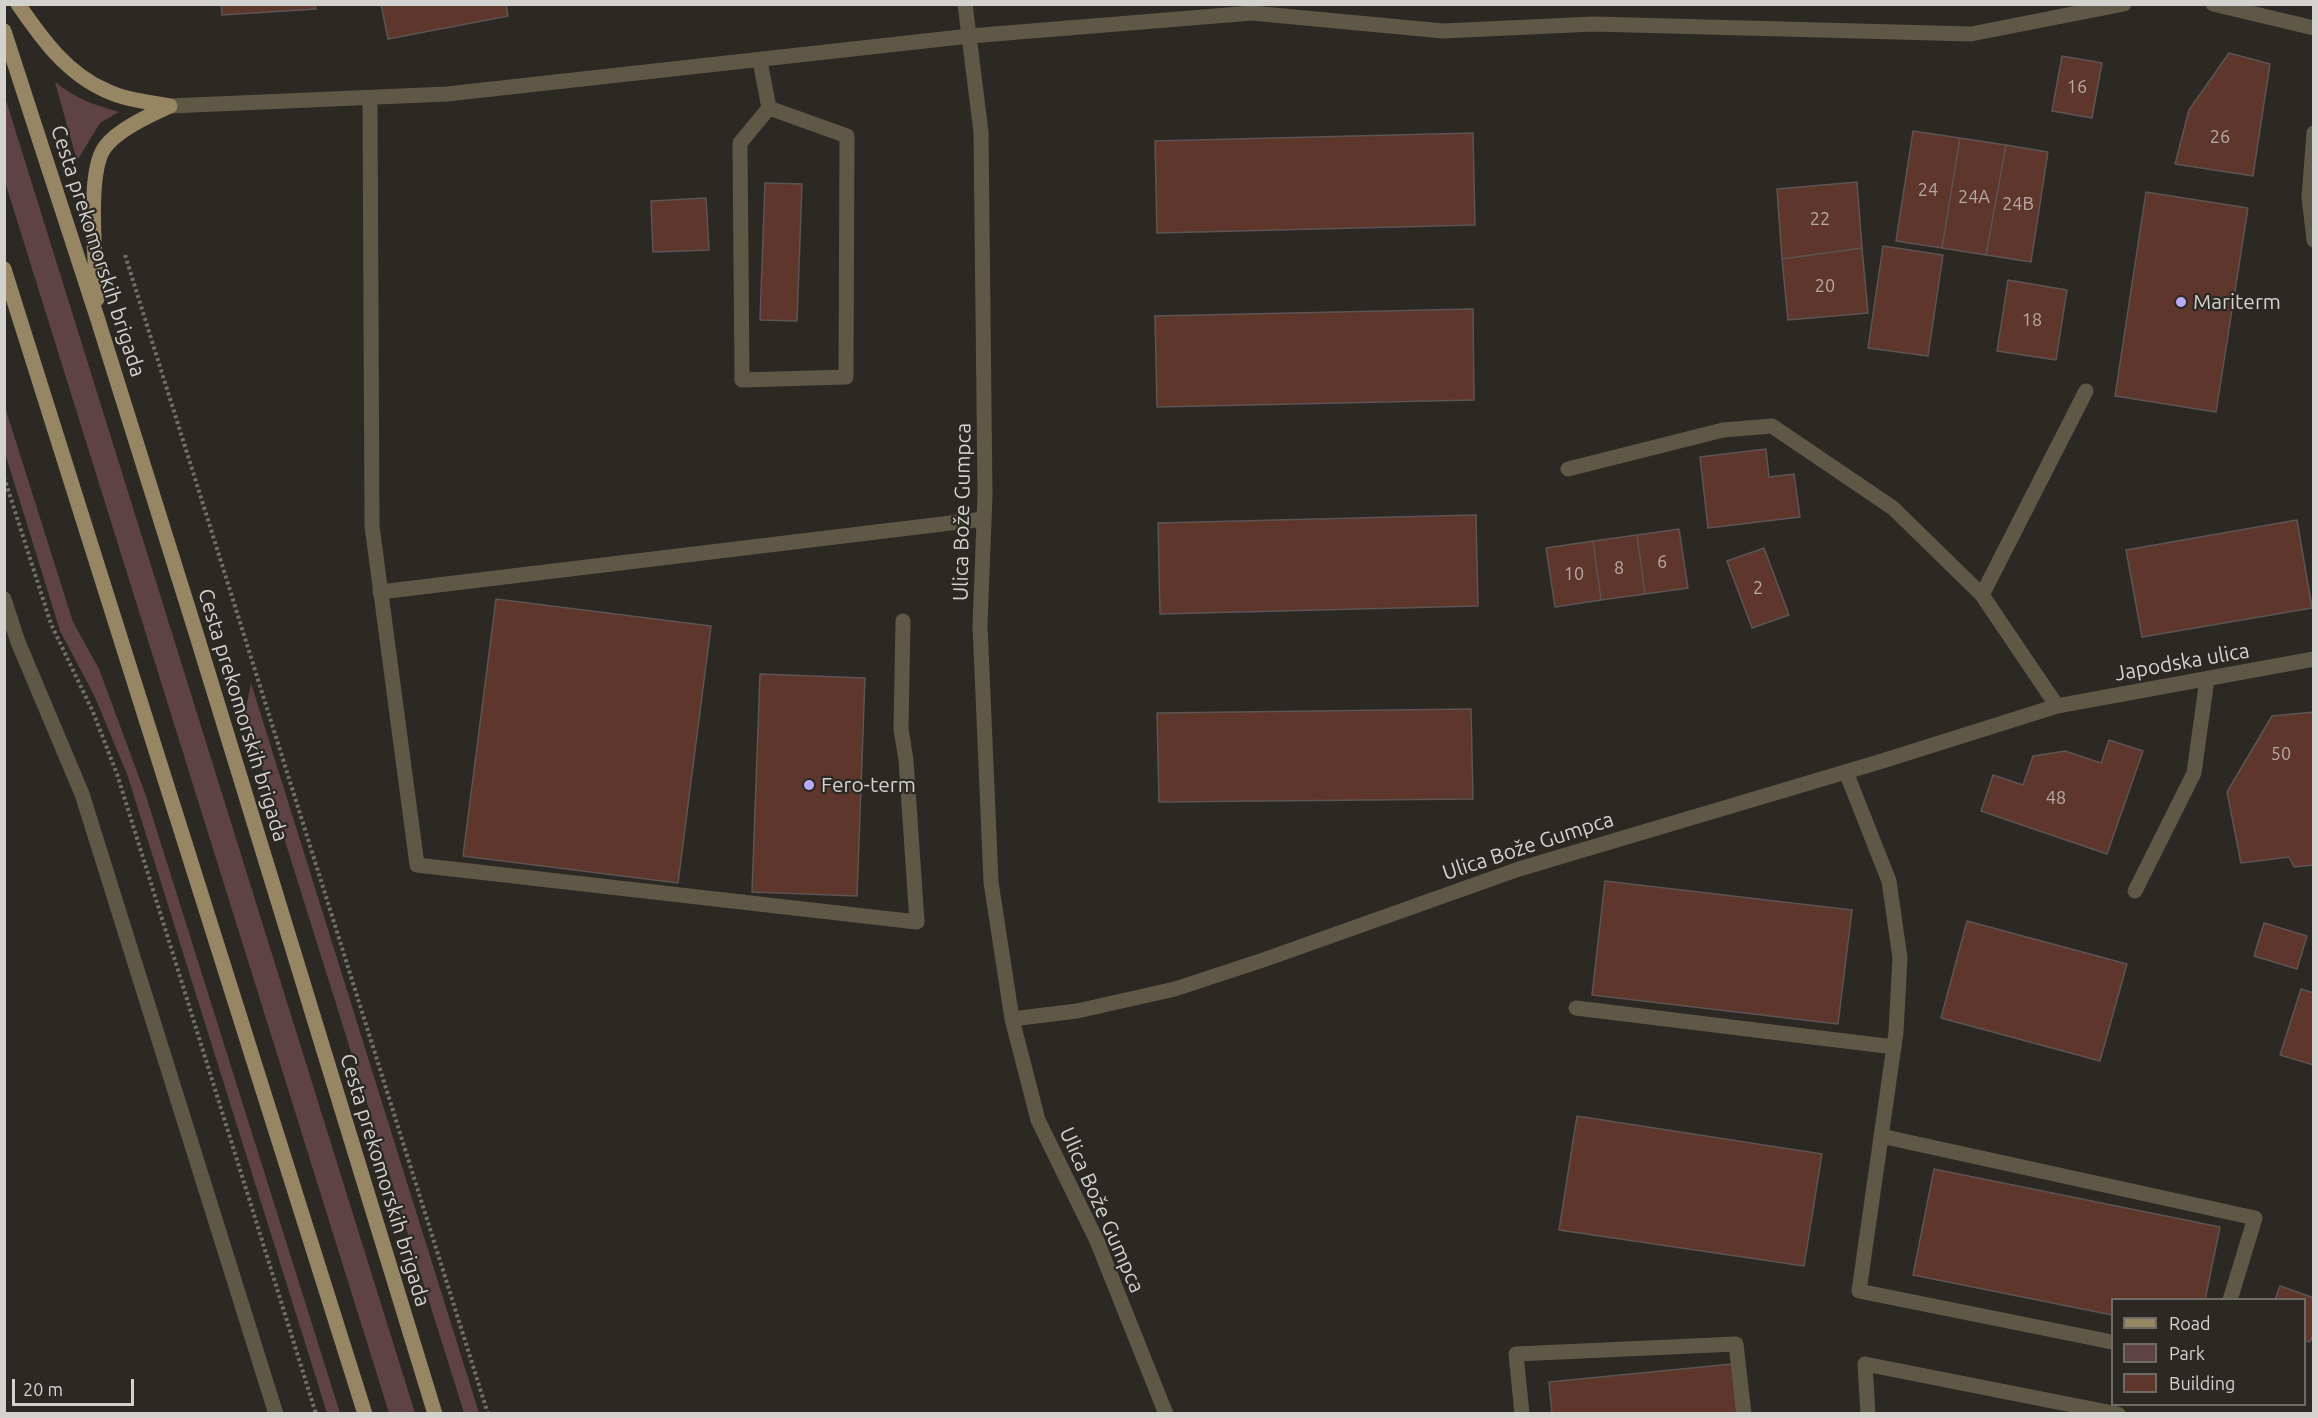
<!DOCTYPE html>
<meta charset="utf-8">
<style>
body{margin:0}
#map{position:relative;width:2318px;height:1418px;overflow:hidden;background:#2c2824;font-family:Ubuntu,sans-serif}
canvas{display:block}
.frame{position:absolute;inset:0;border:6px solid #d4d2cf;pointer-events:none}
.legend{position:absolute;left:2111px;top:1298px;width:195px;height:108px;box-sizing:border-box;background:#2c2824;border:2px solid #6f6c68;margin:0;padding:8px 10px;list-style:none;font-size:18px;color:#d4d2cf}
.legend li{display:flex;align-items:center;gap:12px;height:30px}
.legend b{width:30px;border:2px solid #6f6c68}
.scale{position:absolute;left:12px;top:1379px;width:122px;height:27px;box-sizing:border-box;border:3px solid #d4d2cf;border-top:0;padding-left:8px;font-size:18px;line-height:21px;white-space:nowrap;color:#d4d2cf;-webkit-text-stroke:4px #2c2824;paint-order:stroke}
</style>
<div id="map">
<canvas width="2318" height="1418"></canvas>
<div class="frame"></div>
<ul class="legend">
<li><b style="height:8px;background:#968664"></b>Road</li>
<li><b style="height:16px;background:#5e4246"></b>Park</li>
<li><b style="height:16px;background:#5e362c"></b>Building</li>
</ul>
<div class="scale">20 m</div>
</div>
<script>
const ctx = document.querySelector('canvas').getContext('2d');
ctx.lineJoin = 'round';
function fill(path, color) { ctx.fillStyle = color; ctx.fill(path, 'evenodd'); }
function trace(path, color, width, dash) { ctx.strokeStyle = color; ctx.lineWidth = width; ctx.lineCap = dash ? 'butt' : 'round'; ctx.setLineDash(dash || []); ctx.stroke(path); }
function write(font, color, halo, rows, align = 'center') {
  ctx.font = font + ' Ubuntu,sans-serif'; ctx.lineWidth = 4.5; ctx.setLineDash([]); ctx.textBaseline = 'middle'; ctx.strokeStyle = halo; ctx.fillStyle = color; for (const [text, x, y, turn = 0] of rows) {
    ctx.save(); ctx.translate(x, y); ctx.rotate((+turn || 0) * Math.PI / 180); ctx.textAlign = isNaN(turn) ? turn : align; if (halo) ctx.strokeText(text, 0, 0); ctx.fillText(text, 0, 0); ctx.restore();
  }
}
const green = new Path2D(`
 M55,82C75,98 94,105 119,112L100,123L77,161Z
 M4,97H5L415,1413H389L5,182Z
 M5,407L73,622L99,669L146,796L340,1413H327L127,774L94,695L60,631L5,453Z
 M251,683L479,1413H464L245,713Z`);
const building = new Path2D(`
 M221,4H315L316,9L222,15Z
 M381,4H506L508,16L388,39Z
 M2229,53L2270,64L2253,176L2175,164L2189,110Z
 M2062,56L2102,63L2092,118L2052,111Z
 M1913,131L1960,138L1942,248L1896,241Z
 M1473,133L1475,225L1157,233L1155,141Z
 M1960,138L2006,145L1986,255L1942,248Z
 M2006,145L2048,152L2031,262L1986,255Z
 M1857,182L1862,248L1782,259L1777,189Z
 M765,183L802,184L797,321L760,320Z
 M2146,192L2248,208L2216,412L2115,396Z
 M706,198L709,250L653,252L651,201Z
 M1883,246L1943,255L1928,356L1868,348Z
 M1862,248L1868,313L1788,320L1782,259Z
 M2008,280L2067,290L2056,360L1997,351Z
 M1473,309L1474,400L1157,407L1155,316Z
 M1766,449L1769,477L1794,474L1800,517L1708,528L1700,457Z
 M1476,515L1478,606L1160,614L1158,523Z
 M2297,520L2312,608L2142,637L2126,550Z
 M1679,529L1688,588L1645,594L1637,535Z
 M1637,535L1645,594L1601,600L1593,541Z
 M1593,541L1601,600L1555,607L1546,548Z
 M1764,548L1789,615L1752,628L1727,561Z
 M496,599L711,626L678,883L463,856Z
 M760,674L865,678L857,896L752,892Z
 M1471,709L1473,799L1159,802L1157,713Z
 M2314,712V865L2294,867L2289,857L2241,863L2227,792L2272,716Z
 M2109,740L2143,751L2107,854L1981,811L1993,775L2023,785L2033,756L2065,751L2101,763Z
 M1605,881L1852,910L1838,1024L1592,995Z
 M1967,921L2127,964L2100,1061L1941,1018Z
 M2264,923L2307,936L2297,969L2254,956Z
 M2301,989L2314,993V1065L2280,1055Z
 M1577,1116L1822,1154L1804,1266L1559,1230Z
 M1934,1169L2220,1227L2205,1300H2112V1315L1913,1275Z
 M2280,1286L2314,1298V1333L2310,1342L2304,1340V1300H2275Z
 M1732,1364L1737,1414H1552L1549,1382Z`);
const path = new Path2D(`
 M125,255L488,1414
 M4,477L51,624L93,712L117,774L316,1414`);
const minor = new Path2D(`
 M965,4L981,132L985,495L980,625L991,882L1012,1019L1038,1120L1097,1241L1166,1414
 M2213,4L2314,28
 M760,61L769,108
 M370,98L372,526L417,865L917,922L906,760L901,729L903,621
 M170,106L447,94L970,36L1252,13L1443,31L1594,24L1971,34L2124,4
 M769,108L847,136L846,377L742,380L740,143Z
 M2314,133L2309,197L2314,240
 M1568,469L1723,430L1772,426L1893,508L1982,595L2057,706
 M380,592L984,519
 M1982,595L2086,391
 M4,599L18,642L82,794L276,1414
 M1846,772L1889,881L1900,958L1896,1032L1859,1291L2112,1342
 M2135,891L2194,773L2207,679
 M1576,1008L1894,1047
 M1012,1019L1077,1011L1175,989L1266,959L1519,869L1879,762L2057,706L2314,659
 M1881,1136L2255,1218L2230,1300
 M1522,1414L1516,1354L1736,1344L1744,1414
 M1868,1414L1865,1364L2118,1414`);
const major = new Path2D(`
 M18,4C42,39 67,74 107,91C126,100 149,102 170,106
 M4,31L97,317L196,633L435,1414
 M4,269L365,1414
 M97,299C96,263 87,182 102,152C112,132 150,115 170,106`);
const markers = [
 [2181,302,6,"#bbaaf6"],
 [809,785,6,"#bbaaf6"]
];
const numberNames = [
 ["16",2077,87],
 ["26",2220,137],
 ["24",1928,190],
 ["24A",1974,197],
 ["24B",2018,204],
 ["22",1820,219],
 ["20",1825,286],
 ["18",2032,320],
 ["6",1662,562],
 ["8",1619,568],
 ["10",1574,574],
 ["2",1758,588],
 ["50",2281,754],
 ["48",2056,798]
];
const streetNames = [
 ["Cesta prekomorskih brigada",98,251,72],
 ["Ulica Bože Gumpca",962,512,-89],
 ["Japodska ulica",2182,662,-10],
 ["Cesta prekomorskih brigada",243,715,73],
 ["Ulica Bože Gumpca",1528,846,-18],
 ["Cesta prekomorskih brigada",385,1180,73],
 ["Ulica Bože Gumpca",1102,1210,66]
];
const poiNames = [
 ["Mariterm",2193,302],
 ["Fero-term",821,785]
];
fill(green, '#5e4246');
fill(building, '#5e362c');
trace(building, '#5c5554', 1.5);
trace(path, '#736f6c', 4, [3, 3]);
trace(minor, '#605847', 15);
trace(major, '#968664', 15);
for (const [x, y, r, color] of markers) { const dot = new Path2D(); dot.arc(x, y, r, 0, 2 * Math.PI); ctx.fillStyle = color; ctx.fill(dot); trace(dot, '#2c2824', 2); }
write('18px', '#b6aba6', null, numberNames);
write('21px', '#d4d2cf', '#2c2824', streetNames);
write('21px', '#d4d2cf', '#2c2824', poiNames, 'left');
</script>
